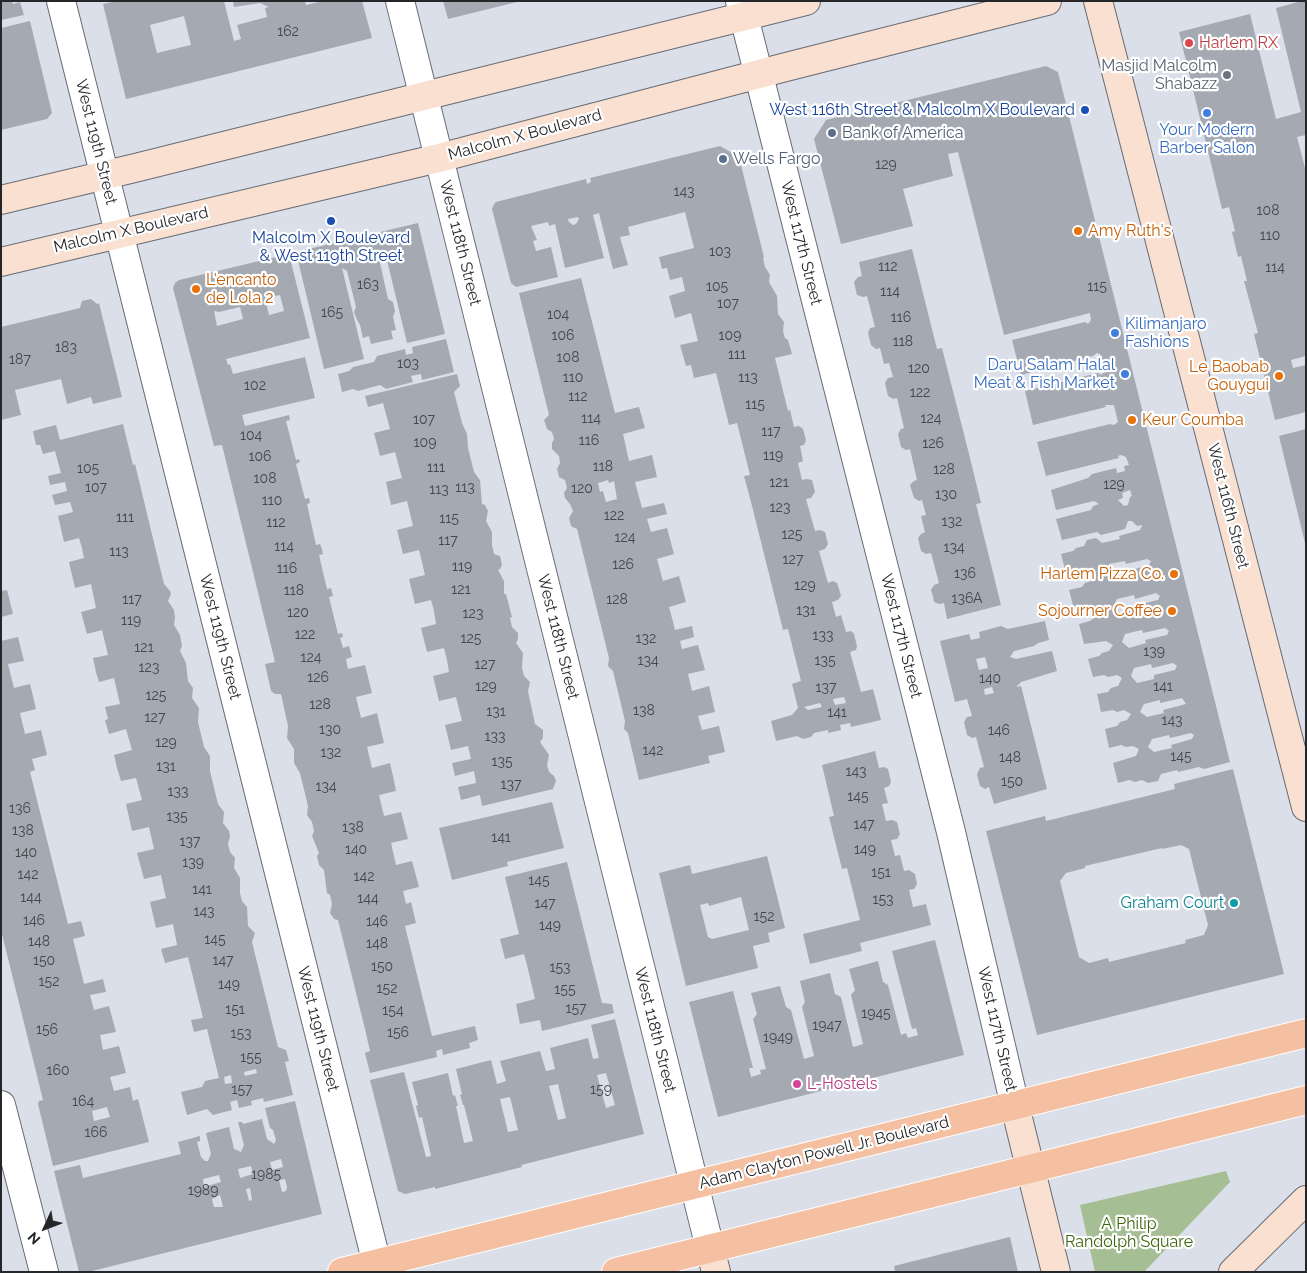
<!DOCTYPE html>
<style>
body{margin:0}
#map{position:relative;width:1307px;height:1273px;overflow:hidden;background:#dadfe9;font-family:Raleway,sans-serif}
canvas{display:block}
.frame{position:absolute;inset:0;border:2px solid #242629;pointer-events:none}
.north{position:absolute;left:20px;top:1203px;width:50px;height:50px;-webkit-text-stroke:4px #fff;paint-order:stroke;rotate:227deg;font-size:14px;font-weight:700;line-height:20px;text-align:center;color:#242629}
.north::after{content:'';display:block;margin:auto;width:18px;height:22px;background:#242629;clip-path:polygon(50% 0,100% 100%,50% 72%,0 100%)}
</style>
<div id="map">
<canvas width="1307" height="1273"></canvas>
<div class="frame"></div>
<div class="north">N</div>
</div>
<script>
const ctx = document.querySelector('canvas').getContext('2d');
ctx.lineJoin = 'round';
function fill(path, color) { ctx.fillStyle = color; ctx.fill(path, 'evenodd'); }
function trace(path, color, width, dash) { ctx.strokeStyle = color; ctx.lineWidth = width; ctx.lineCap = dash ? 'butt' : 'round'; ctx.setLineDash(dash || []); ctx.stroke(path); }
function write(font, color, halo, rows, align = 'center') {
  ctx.font = font + ' Raleway,sans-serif'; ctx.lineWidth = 4.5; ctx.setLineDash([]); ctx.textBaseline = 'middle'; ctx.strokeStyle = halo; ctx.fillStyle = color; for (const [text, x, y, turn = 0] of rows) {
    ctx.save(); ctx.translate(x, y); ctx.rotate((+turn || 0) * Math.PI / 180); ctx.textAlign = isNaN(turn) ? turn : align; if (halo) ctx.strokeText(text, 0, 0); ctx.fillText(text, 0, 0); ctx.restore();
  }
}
const green = new Path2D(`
 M1226,1171L1230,1182L1144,1272H1095L1080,1205Z`);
const building = new Path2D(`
 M1,1H12L13,4L20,2L24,15L1,20Z
 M116,1H224L234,41L241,39L237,25L267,17L265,8L269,7L260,3L234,7L233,1H305L306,5L323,1H362L372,38L126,99L103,4ZM184,16L191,45L157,53L150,25Z
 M443,1H517V2L448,19Z
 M1302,1H1306V135L1297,137L1306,172V356L1291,360L1293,368L1306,365V412L1275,420L1254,334L1258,333L1244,281H1247L1241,256L1238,257L1232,232L1235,231L1229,207L1222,209L1179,32L1250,14L1276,119L1301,112L1276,8Z
 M30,21L52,113L47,119L1,130V28Z
 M1046,66L1058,72L1230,762L1204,769L1199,767L1178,772L1177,770L1161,774L1158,781L1148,783L1142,780L1135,782L1129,780L1118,783L1113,763L1136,756L1139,749L1133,746L1126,747L1121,745L1109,748L1105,729L1117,726L1120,722L1127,720L1131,714L1124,710L1117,712L1113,710L1101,712L1097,694L1108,692L1111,688L1118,686L1122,678L1117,675L1108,677L1104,675L1093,677L1088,659L1099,656L1102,653L1109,651L1113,645L1106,641L1084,644L1079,624L1090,621L1094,618L1100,616L1105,609L1097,606L1091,607L1086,606L1074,609L1069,590L1082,587L1085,583L1091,581L1096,575L1090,571L1082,573L1078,571L1066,573L1061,554L1073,551L1076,548L1084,546L1087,540L1096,538L1102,543L1120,539L1119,536L1140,530L1142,526V525L1137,526L1132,521H1128L1125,529L1101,535L1097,532L1062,540L1056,519L1091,510L1093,506L1099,504L1094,501L1056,510L1051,490L1088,478L1092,474L1116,468L1117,473L1125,471L1124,466L1129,465L1126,457L1121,455L1118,456L1119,458L1046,476L1037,442L1110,424L1114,425L1118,422L1114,405H1105L1106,407L1033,425L1025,391L1098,373L1101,375L1106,371L1101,355L1097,353L1093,356L1021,375L1012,340L1085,322L1088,324L1091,320L1090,313L1004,335L958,152L948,154L953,176L903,189L913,226L841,244L814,139L826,120ZM1130,490L1132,496L1130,497L1128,505L1124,506L1118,500L1123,498L1122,493ZM1147,559L1151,561L1149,565L1128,571V574L1111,578L1105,572L1109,564L1125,561L1126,564ZM1156,593L1160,596L1158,600L1137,605V609L1121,613L1113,607L1117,599L1134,595L1135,599ZM1165,628L1169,631L1167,635L1145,640L1146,643L1129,648L1122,642L1125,634L1142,630L1143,633ZM1173,663L1177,666L1175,670L1154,675V679L1137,683L1131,676L1134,668L1151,664L1152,668ZM1182,698L1186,704L1163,710L1164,713L1147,717L1140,712L1144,704L1160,700V703ZM1191,733L1194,735L1192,739L1171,745L1172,748L1154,752L1148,747L1152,739L1169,735L1170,738Z
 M720,146L739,157L764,257L763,258L765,267L770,275L769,282L777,296L778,314L784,322L783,331L785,338L788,340L792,354L775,358L788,411L790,410L794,427L799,426L803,429L806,440L804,445L800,446L803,461L798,463L802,480L807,479L812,480L815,492L811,498L806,499L815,531L820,530L825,532L828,544L825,549L819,551L828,583L833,581L837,583L839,589L841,596L838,600L832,602L836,617L841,615L846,632L851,631L854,634L857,646L856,650L850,652L861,692L873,689L881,720L851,727L850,723L840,725L841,730L828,733V730L814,733L811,737L803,739L797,736L776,741L771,721L792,715L798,708L792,684L801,681L788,629L783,630L751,502L744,476L750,475L737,423L729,425L716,373L694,378L691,365L686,366L680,345L698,341L691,313L675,318L669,296L685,291L682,277L670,280L667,268L662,269L659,257L694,248L685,212L628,227L630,235L620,237L628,265L613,269L599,213L593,215L604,258L565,268L555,224L549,226L548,222L531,226L537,240L533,241L536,251L551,247L558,277L516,287L511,283L492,209L494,204L496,202L586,179L587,184L591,182L590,178ZM578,217L579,219L576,224L573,225L569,222L568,219ZM844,697L846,703L835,705L833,699ZM820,703L822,707L808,710L804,707Z
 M418,223L445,334L407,343L386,256L381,251L382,258L380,263L388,299L393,302L395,311L393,317L396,330L391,331L393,339L371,344L369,336L363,338L360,325L357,320L354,312L356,307L347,271L342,268L364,359L324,369L296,252Z
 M912,249L937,349L942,348L968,450L981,503L976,504L1001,605L947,619L944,603L939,604L934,602L933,596L931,590L934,585L939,583L931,553L926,554L921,551L918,538L921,534L925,532L921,516L926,515L922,500L919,501L914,498L910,485L914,481L917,480L910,449L906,450L901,447L898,434L901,429L904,428L897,398L893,399L888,396L885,383L888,378L893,377L889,363L884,364L880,348L876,349L871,345L868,333L870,328L875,327L867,296L863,297L857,295L854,282L858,277L862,276L859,262Z
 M289,254L310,338L226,359L228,365L230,364L233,374L305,357L315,398L242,415L245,426L289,415L290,420L286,421L296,460L299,459L300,462L296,464L305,499L309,498L310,503L307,504L316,545L320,544L322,549L323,554L319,555L327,589L331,588L333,596L329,597L338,634L342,633L343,637L340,638L343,648L349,646L352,657L346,659L348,669L365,665L372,693L356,697L361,718L377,713L384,743L367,747L372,768L390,763L393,776L396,791L379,795L384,816L401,812L408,839L391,843L396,865L412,861L419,887L403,891L406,904L411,902L416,923L405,926L432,1036L475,1026L478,1040L469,1043L470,1048L443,1055L442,1049L436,1051L437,1057L370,1073L365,1053L370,1051L365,1029L338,920L334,919L330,913L332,904L330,895L327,893L324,870L319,865L317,856L319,853L312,836L314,831L312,822L307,815L308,806L300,773L294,763V749L287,738L288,726L281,694H275L271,691L265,664L275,662L222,445L214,446L173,288L175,283L179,280ZM280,295L284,311L269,315L265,298ZM240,307L243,319L217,326L214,311L219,312Z
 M581,278L615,413L639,407L645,428L623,434L629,461L652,455L657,477L635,482L642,508L664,503L667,514L647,519L651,532L667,528L674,554L657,559L663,581L679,576L686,602L669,607L672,618L675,630L692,626L694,637L680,641L682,649L698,645L705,670L688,674L692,691L709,686L715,712L698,716L702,730L719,726L725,752L708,756L710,763L639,780L628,733L624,729L625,721L613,671L608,666L609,658L577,529L571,526L569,518L573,511L570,504L565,498L564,493L567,488L565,480L559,477L557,469L560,463L559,456L552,449V443L554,439L552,432L547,429L544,420L549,415L519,293ZM608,480L609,483L614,481L617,499L606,502L603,491L600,492L598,483Z
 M91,299L97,304L99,303L122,397L93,404L91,397L67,404L61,379L15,390L21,415L1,420V327L80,308L82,301Z
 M446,339L454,372L422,380L421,374L411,376L413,382L386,389L380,385L358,391L353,389L342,392L338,374L349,371L353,367L374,362L377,356L405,349L406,355L413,353L412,347Z
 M457,374L460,386L454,392L462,423L467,434L468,448L474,472L480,480L482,504L485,505L488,511L486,521L492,532V545L494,554L500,556L502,565L500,569L498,570L504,581V594H506L512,617L510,618L512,627L518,633V639L516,643L523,653L522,668L524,676L530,682L528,691L535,724L543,730V738L540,742L549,755L547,765L549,772L554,776L556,781L553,789L482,806L480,795L461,800L458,787L476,783L474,771L455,776L452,763L471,759L468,746L451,750L445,725L462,721L456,697L439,701L433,676L449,672L447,660L444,648L427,652L421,628L436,624L434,611L431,600L415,604L409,579L425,575L422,562L419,550L403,554L397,530L413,526L407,501L391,505L386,482L402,478L395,452L380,456L374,433L390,429L383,403L368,407L365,396Z
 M123,424L133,465L135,464L164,584L170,591L171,594L168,601L174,610L175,618L174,625L180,635L182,646L180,651L186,663L188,681L193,688L192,698L199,708L198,722L204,747L210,756V771L218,804L224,812L223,823L229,831L230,836L228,844L230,852L235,858L234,868L240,878V893L242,901L247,907L248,926L255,933L252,942L278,1047L286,1050L289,1061L285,1062L293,1095L264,1102L263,1098L251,1101L252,1105L239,1108L237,1100L230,1102L232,1110L213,1115L207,1109L187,1115L181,1092L202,1087L205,1081L219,1078L207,1029L194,1032L191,1020L203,1018L188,957L165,963L161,949L177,945L173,924L156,928L150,902L166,898L163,885L161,875L144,879L137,853L154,849L149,827L132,831L126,804L142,800L136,778L121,781L117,768L114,755L132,750L126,729L109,734L105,720L108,719L105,707L120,704L114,678L99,682L96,672L93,658L108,655L102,630L87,634L81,612L96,608L91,584L75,588L69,562L84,558L82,548L79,538L64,542L58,516L73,512L70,502L55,505L52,495L67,491L65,482L50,485L48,476L61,473L55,451L43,454L40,445H36L33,431L56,425L60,440ZM256,1069L257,1073L245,1076L244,1072ZM231,1075L232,1083L225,1084L224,1077Z
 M1306,429V543H1305L1279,436Z
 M7,590L13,614L1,617V591Z
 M1045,621L1049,640L1038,643L1034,646L1014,651L1010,657L1016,659L1052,651L1057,671L1021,682L1016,687L1021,686L1047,789L994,804L989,787L985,789L980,786L978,779L977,774L980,768L984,767L976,737L972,738L967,735L964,722L967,717L972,716L967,699L955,702L940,641L969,634L971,640L980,638L979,632L1001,626L1008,629ZM985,657L988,668L979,670L976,659ZM992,687L994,693L985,695L984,689Z
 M18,637L24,661L8,664L14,688L30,684L36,709L20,713L25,734L41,730L47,755L32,759L35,770L30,772L68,924L81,921L85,936L73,939L84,984L103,979L106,992L90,995L94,1010L109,1006L116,1032L100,1035L103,1050L119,1046L126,1073L110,1077L114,1091L130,1087L133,1101L138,1099L149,1142L53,1166L38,1104L39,1101L43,1100L1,930V641ZM107,1107L110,1117L94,1121L92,1111Z
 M875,751L879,768L884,767L888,769L891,782L889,786L884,788L888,803L882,804L886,821L892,820L897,822L900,834L897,839L891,840L895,856L900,855L904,871L909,870L915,874L917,884L914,889L909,890L913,907L926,904L931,925L860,943L862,951L810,964L803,934L860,920L847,868L842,869L829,817L834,816L822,765Z
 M1233,769L1284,974L1037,1035L986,831L1045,816L1046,821L1175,789L1174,784ZM1181,845L1189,849L1208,925L1204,935L1185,940L1186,943L1109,962L1108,958L1089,963L1079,957L1060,881L1066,873L1085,868V866L1162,848V849Z
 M552,802L564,848L507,862L508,866L452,880L439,828Z
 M767,856L785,928L768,933L770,942L753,946L758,968L686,986L659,873L690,865L692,874ZM741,897L749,930L712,939L708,937L700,905L708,903L709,906Z
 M567,862L602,1003L612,1004L614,1013L542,1031L540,1020L520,1024L516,1004L535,999L527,965L524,954L505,959L500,939L519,934L505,877Z
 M935,940L964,1055L718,1117L689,1002L733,991L753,1068H749L751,1077L761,1074L760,1070L766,1069L753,1019L757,1014L751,993L780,986L786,1007L791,1010L804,1059L814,1056L802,1007L805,1002L800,981L830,973L835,994L841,997L853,1047L857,1046L863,1044L851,995L855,990L849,969L878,961L883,982L888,985L901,1035L906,1033L908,1038L918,1035L916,1028L912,1029L892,951Z
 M615,1019L644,1134L521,1165L522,1167L435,1189V1187L405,1194L398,1191L370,1080L404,1072L426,1157L431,1156L422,1117L419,1118L416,1106L418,1105L412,1082L448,1073L453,1096L455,1095L458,1106H456L464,1143L473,1141L464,1105H463L460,1095L462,1094L456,1069L491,1060L497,1084L506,1081L500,1061L540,1051L546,1071L555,1069L550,1048L588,1038L593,1059L599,1058L591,1025ZM606,1073L615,1105L606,1108L597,1075ZM558,1084L566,1118L558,1120L549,1086ZM510,1097L518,1130L508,1132L500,1099Z
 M295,1101L322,1214L88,1272H79L54,1171L80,1165L83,1178L181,1154L178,1142L200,1136V1141L197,1142L201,1157L205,1161H208L211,1154L206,1133L229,1127L234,1149L241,1152L244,1145L238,1122H242L243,1124L262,1119L267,1139L274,1144L276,1140L273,1130L270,1128L265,1108ZM281,1159L283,1167L272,1170L270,1162ZM251,1166L253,1174L240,1178L238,1169ZM219,1175L221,1182L204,1187L203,1179ZM285,1179L287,1187L286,1191L282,1192L279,1180ZM250,1188L252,1200L249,1201L246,1189ZM220,1195L223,1207H214L212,1199Z
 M1010,1237L1018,1272H895L894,1266Z`);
const street = new Path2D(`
 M61,1L379,1272
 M400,1L710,1248
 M740,1L951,832L1015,1106
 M1,1105L44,1272`);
const secondary = new Path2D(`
 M1098,1L1306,807
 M1,200L135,168L806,1
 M1,262L439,158L786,67L1047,1
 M1015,1106L1056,1272
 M710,1248L716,1272
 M1233,1272L1306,1200`);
const primary = new Path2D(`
 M342,1272L1306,1033
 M616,1272L1306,1100`);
const markers = [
 [1189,43,5,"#e0444e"],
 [1227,75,5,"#6b7280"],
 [1085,110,5,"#1a4fb4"],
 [1207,113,5,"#3f7fe0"],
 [832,133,5,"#5c6f8a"],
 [723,159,5,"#5c6f8a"],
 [331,221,5,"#1a4fb4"],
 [1078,231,5,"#e8710a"],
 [196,289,5,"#e8710a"],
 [1115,333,5,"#3f7fe0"],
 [1125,374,5,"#3f7fe0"],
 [1279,376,5,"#e8710a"],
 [1132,420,5,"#e8710a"],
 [1174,574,5,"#e8710a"],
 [1172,611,5,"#e8710a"],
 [1234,903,5,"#0f9aa8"],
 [797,1084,5,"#d1479c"]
];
const numberNames = [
 ["162",288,32],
 ["129",886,165],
 ["143",684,192],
 ["108",1268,211],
 ["110",1270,236],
 ["103",720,252],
 ["112",888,267],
 ["114",1275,268],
 ["163",368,285],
 ["105",717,287],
 ["115",1097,287],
 ["114",890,292],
 ["107",728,304],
 ["165",332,313],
 ["104",558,315],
 ["116",901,318],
 ["106",563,336],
 ["109",730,336],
 ["118",903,342],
 ["183",66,348],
 ["111",737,355],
 ["108",568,358],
 ["187",20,360],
 ["103",408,364],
 ["120",919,369],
 ["110",573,378],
 ["113",748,378],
 ["102",255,386],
 ["122",920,393],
 ["112",578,397],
 ["115",755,405],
 ["114",591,419],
 ["124",931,419],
 ["107",424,420],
 ["117",771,432],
 ["104",251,436],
 ["116",589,441],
 ["109",425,443],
 ["126",933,444],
 ["119",773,456],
 ["106",260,457],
 ["118",603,467],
 ["111",436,468],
 ["105",88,469],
 ["128",944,470],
 ["108",265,479],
 ["121",779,483],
 ["129",1114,485],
 ["107",96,488],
 ["113",465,488],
 ["120",582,489],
 ["113",439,490],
 ["130",946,495],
 ["110",272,501],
 ["123",780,508],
 ["122",614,516],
 ["111",125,518],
 ["115",449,519],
 ["132",952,522],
 ["112",276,523],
 ["125",792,535],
 ["124",625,538],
 ["117",448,541],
 ["114",284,547],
 ["134",954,548],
 ["113",119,552],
 ["127",793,560],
 ["126",623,565],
 ["119",462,567],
 ["116",287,569],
 ["136",965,574],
 ["129",805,586],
 ["121",461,590],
 ["118",294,591],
 ["136A",967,599],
 ["117",132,600],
 ["128",617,600],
 ["131",806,611],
 ["120",298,613],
 ["123",473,614],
 ["119",131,621],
 ["122",305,635],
 ["133",823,636],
 ["125",471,639],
 ["132",646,639],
 ["121",144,648],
 ["139",1154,652],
 ["124",311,658],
 ["134",648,661],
 ["135",825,661],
 ["127",485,665],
 ["123",149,668],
 ["126",318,678],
 ["140",990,679],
 ["129",486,687],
 ["141",1163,687],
 ["137",826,688],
 ["125",156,696],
 ["128",320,705],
 ["138",644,711],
 ["131",496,712],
 ["141",837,713],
 ["127",155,718],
 ["143",1172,721],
 ["130",330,730],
 ["146",999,731],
 ["133",495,737],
 ["129",166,743],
 ["142",653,751],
 ["132",331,753],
 ["145",1181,757],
 ["148",1010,758],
 ["135",502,762],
 ["131",166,767],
 ["143",856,772],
 ["150",1012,782],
 ["137",511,785],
 ["134",326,787],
 ["133",178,792],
 ["145",858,797],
 ["136",20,809],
 ["135",177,817],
 ["147",864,825],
 ["138",353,828],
 ["138",23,831],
 ["141",501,838],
 ["137",190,842],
 ["140",356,850],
 ["149",865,850],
 ["140",26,853],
 ["139",193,863],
 ["151",881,873],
 ["142",28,875],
 ["142",364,877],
 ["145",539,881],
 ["141",202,890],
 ["144",31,898],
 ["144",368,899],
 ["153",883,900],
 ["147",545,904],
 ["143",204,912],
 ["152",764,917],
 ["146",34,921],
 ["146",377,922],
 ["149",550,926],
 ["145",215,940],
 ["148",39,942],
 ["148",377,944],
 ["150",44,961],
 ["147",223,961],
 ["150",382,967],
 ["153",560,968],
 ["152",49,982],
 ["149",229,985],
 ["152",387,989],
 ["155",565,990],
 ["157",576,1009],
 ["151",235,1010],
 ["154",393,1011],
 ["1945",876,1014],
 ["1947",827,1026],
 ["156",47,1030],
 ["156",398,1033],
 ["153",241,1034],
 ["1949",778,1038],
 ["155",251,1058],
 ["160",58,1071],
 ["157",242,1090],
 ["159",601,1090],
 ["164",83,1102],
 ["166",96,1133],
 ["1985",266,1175],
 ["1989",203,1191]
];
const healthNames = [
 ["Harlem RX",1199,43]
];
const worshipNames = [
 ["Masjid Malcolm",1217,66],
 ["Shabazz",1217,84]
];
const transitNames = [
 ["West 116th Street & Malcolm X Boulevard",1075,110],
 ["Malcolm X Boulevard",331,238,"center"],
 ["& West 119th Street",331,256,"center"]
];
const shopNames = [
 ["Your Modern",1207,130],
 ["Barber Salon",1207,148],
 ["Kilimanjaro",1125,324,"left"],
 ["Fashions",1125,342,"left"],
 ["Daru Salam Halal",1115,365,"right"],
 ["Meat & Fish Market",1115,383,"right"]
];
const serviceNames = [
 ["Bank of America",842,133],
 ["Wells Fargo",733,159]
];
const streetNames = [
 ["Malcolm X Boulevard",525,135,-15],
 ["West 119th Street",96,142,76],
 ["Malcolm X Boulevard",131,230,-13],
 ["West 118th Street",460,243,76],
 ["West 117th Street",801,243,76],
 ["West 116th Street",1228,506,76],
 ["West 117th Street",901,636,76],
 ["West 119th Street",220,637,76],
 ["West 118th Street",558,637,76],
 ["West 119th Street",318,1029,76],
 ["West 117th Street",997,1029,77],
 ["West 118th Street",655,1030,76],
 ["Adam Clayton Powell Jr. Boulevard",824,1153,-14]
];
const foodNames = [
 ["Amy Ruth's",1088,231],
 ["L'encanto",206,280],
 ["de Lola 2",206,298],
 ["Le Baobab",1269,367,"right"],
 ["Gouygui",1269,385,"right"],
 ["Keur Coumba",1142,420],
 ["Harlem Pizza Co.",1164,574,"right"],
 ["Sojourner Coffee",1162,611,"right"]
];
const cultureNames = [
 ["Graham Court",1224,903]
];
const hotelNames = [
 ["L-Hostels",807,1084]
];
const parkNames = [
 ["A Philip",1129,1224],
 ["Randolph Square",1129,1242]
];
fill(green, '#a5be94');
fill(building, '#a4a9b2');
trace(street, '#676b73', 30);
trace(secondary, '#676b73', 30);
trace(primary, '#fff', 30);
trace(street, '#fff', 28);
trace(secondary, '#f9e0d0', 28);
trace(primary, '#f4c0a1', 28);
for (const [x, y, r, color] of markers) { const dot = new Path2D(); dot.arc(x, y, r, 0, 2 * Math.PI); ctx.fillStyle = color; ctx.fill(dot); trace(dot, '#fff', 2); }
write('14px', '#44474b', null, numberNames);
write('16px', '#be3a42', '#fff', healthNames, 'left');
write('16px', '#5b616d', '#fff', worshipNames, 'right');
write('16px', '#164399', '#fff', transitNames, 'right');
write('16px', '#366cbe', '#fff', shopNames);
write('16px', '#4e5e75', '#fff', serviceNames, 'left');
write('16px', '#242629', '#fff', streetNames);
write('16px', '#c56008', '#fff', foodNames, 'left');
write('16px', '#0d838f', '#fff', cultureNames, 'right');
write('16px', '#b23c85', '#fff', hotelNames, 'left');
write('16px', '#39650a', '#fff', parkNames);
</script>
